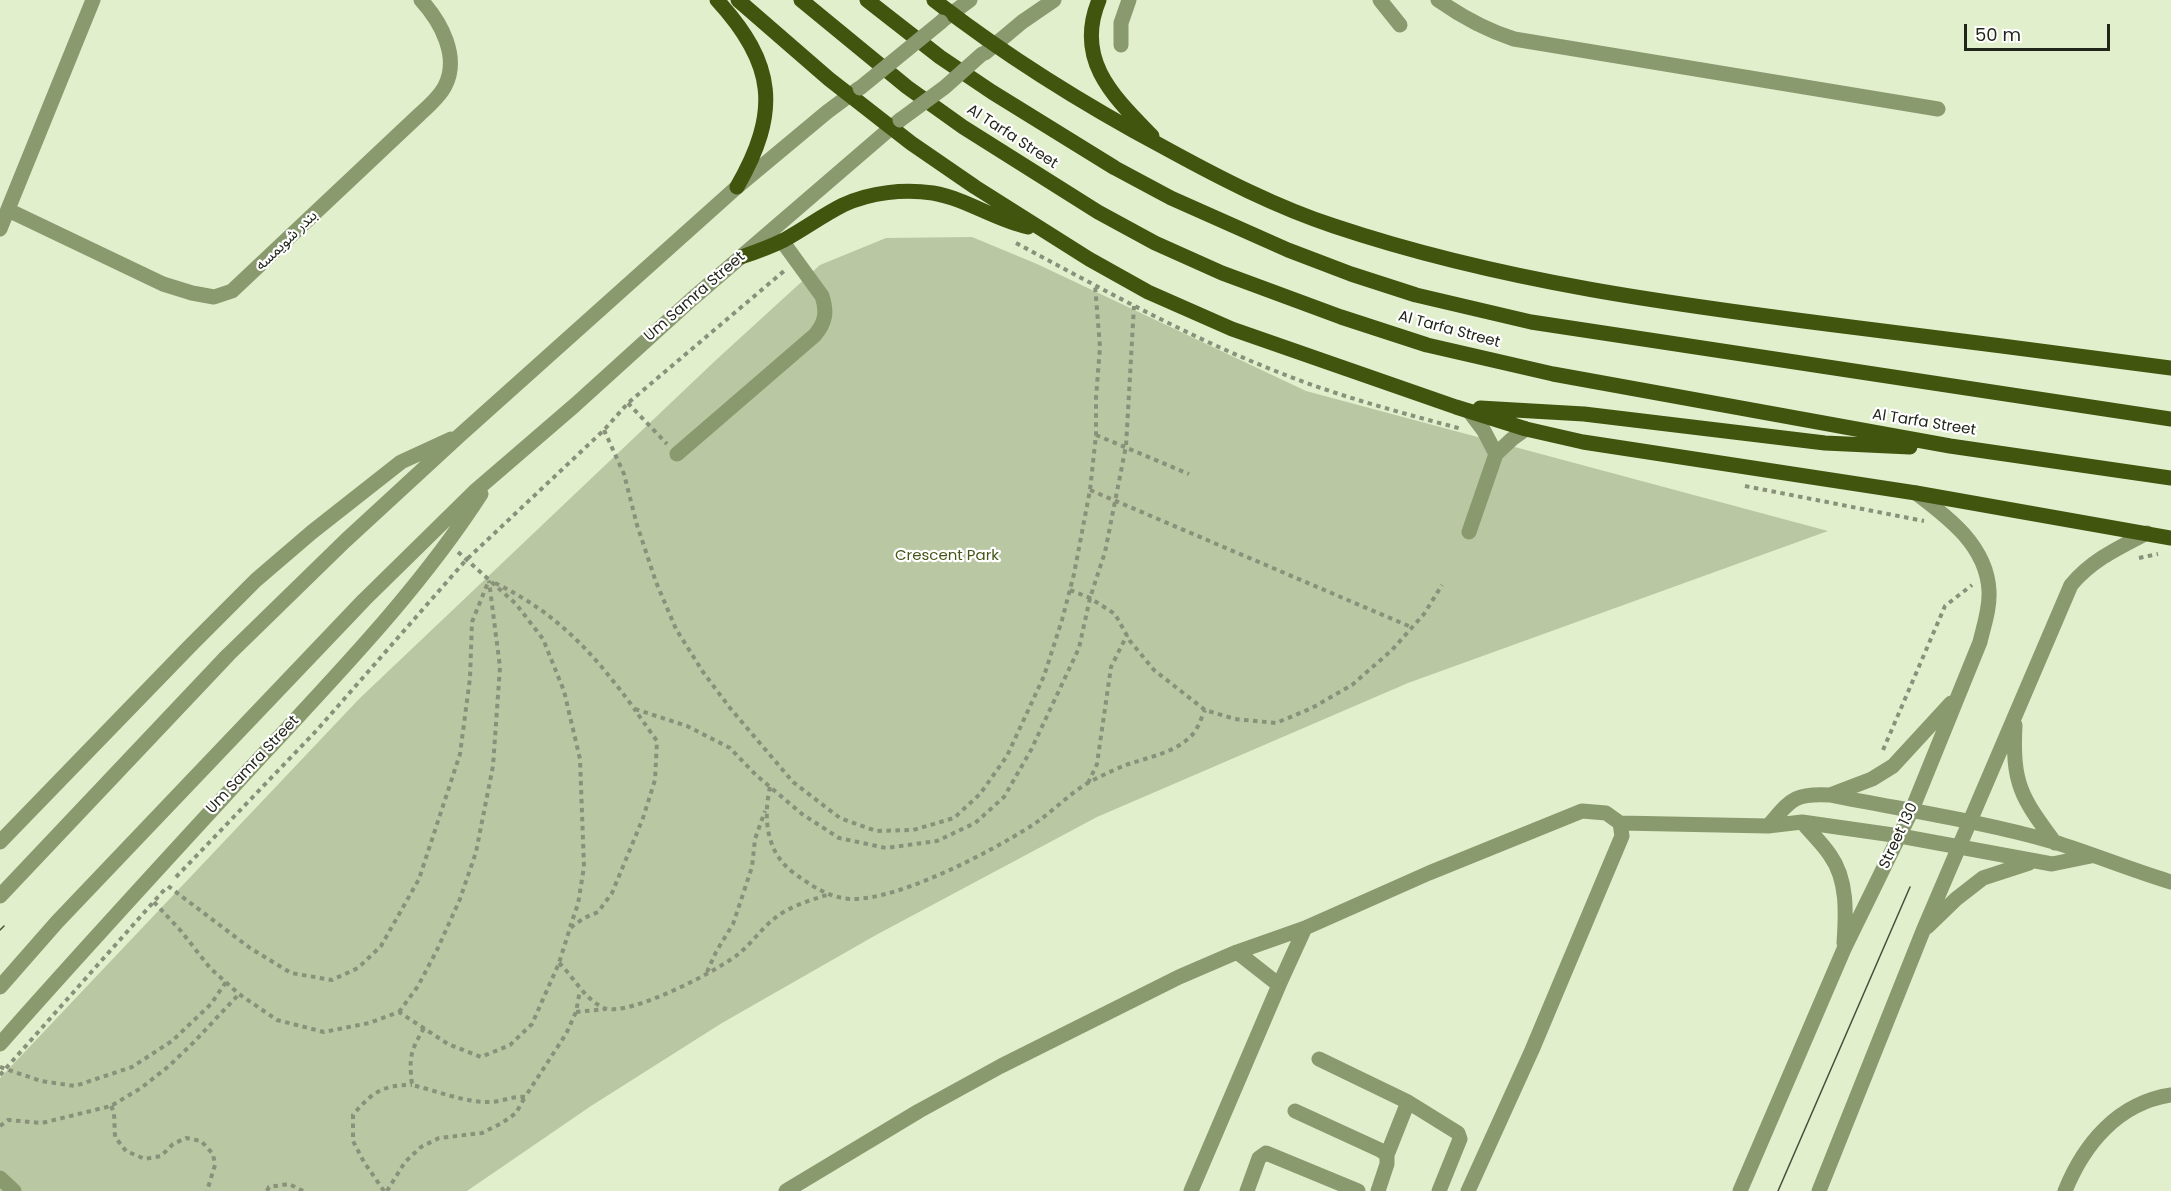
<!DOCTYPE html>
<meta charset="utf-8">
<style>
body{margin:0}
#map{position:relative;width:2171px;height:1191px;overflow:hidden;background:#e2efcd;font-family:Poppins,sans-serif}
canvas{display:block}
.scale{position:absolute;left:1964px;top:24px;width:146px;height:27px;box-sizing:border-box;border:3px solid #22261a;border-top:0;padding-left:8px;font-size:18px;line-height:21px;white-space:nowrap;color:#22261a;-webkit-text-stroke:4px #fff;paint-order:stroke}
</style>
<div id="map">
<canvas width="2171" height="1191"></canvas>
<div class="scale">50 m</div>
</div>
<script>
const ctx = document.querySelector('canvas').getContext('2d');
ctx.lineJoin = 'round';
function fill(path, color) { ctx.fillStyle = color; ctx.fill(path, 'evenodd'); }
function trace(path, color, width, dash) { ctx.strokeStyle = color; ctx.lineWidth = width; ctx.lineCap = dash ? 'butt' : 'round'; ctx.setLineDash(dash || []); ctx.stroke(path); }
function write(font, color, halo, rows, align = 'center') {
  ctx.font = font + ' Poppins,"Noto Sans Arabic",sans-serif'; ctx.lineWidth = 4.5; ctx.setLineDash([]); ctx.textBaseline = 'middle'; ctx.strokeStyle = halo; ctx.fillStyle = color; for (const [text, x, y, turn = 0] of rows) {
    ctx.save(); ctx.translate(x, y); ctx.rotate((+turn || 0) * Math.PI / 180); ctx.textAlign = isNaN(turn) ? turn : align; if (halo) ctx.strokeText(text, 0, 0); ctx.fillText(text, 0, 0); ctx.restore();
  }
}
const green = new Path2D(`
 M972,237L1037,264L1306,391L1828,531L1408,683L1097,817L876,935L722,1023L591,1106L467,1191H0V1078L359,699L716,360L820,265L886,238Z`);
const path = new Path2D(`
 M1016,243C1104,290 1190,338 1283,374C1341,397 1402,413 1462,429
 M628,403L667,444
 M604,430L624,474L637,525L656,582L676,629L703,672L730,708L793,782L840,818L876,831L913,830L954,818L980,794L1007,756L1044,676L1062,620L1074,574L1090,490L1096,435V398L1100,347L1095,285
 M1096,435L1189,474
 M1745,486L1924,521
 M1090,490L1411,627
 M458,552L516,604L543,639L564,691L580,759L584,867L578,904L570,927
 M2139,558L2158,554
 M495,583C559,614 595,655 636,711
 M1070,590L1090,598L1115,614L1130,641L1154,670L1205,710L1235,719L1276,723L1312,708L1352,685L1392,650L1424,614L1442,585
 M635,709L687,726L730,748L756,775L802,814L839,838L886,848L937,841L975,823L1004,797L1031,750L1079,648L1090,598L1105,552L1126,446L1134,306
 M1883,750L1945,606L1972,585
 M1088,783L1097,764L1111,667L1127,635
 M770,787C763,818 766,853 794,873C809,884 823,894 842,898C888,907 992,851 1031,826C1051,813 1067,796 1086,784C1096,778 1112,771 1123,766C1147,757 1174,754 1192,735C1198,729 1201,718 1205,710
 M176,877L317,730L466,560L604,430L628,403L784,271
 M168,886L250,948L291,973L332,980L358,968L381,946L419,879L460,754L470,678L472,622L489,580
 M154,902L181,931L210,968L239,994L277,1020L324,1032L369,1023L399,1012L448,1044L481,1057L510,1045L532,1024L559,963L570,928L584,918L598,912L612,893L643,818L655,780L657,741L635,710
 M559,963C575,978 583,998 604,1008C628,1018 724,968 742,951C756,938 766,923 782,913C797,904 814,899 830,894
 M707,972L716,952L733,924L752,867L755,839L765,811
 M399,1012L418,986L437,950L460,899L476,852L493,766L500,667L489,581
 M576,1012L606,1009
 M424,1028C410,1052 409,1057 412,1085C438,1091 465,1103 492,1102C503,1101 513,1096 525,1097L566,1034L576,1012L580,990
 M0,1067L41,1081L75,1086L132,1067L172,1041L211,1004L226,982
 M0,1075L165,889
 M111,1106L114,1112L115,1137L126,1151L145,1159L161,1156L173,1144L186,1138L201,1141L213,1154L215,1165L207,1191
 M0,1126L8,1120L42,1123L111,1106L141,1088L169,1066L194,1042L239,994
 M267,1191L269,1187L289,1184L303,1191
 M384,1191L364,1162L353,1141V1115C372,1092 383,1085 412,1085
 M387,1191L405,1162L421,1147L439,1138L482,1133L502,1123L516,1113L525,1097`);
const minor = new Path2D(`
 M1380,0L1400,25
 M1438,0C1462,17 1486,30 1514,39L1938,109
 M943,20L970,0
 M1121,45V23L1129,0
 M985,53L1022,22L1054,0
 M8,210L163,284L192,293L214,297L232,291L420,114C429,106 440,96 445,86C460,57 441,22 421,0
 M0,229L93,0
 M1469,411L1484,431L1496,454
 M677,454L815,335C826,322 827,311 822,296L782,241
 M1469,532L1496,454L1512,439L1526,429
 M2015,725C2012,784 2021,797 2055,843
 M1830,795L1872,779L1893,766L1951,703
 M1802,822C1811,833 1822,843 1830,855C1848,880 1846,914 1844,943
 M1620,823L1768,826L1802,822L1900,836L2052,864L2091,856
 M1768,826C1791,800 1793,793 1830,795C1904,810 1981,821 2054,842C2093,854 2131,870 2171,882
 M0,842L191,645L256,580L312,532L401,462L451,439
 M0,896L228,655L345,541L459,436L737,187L827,112L858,89
 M1927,927L1956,899L1983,878L2029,863
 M1237,952L1279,985
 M0,987L57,922L364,600L474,492L575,405L692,299L900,120
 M0,1044C88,944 179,846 269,748C344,667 421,587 481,494
 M1319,1059L1408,1102
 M1295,1111L1380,1150L1387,1155V1164L1378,1191
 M1387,1155L1408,1102L1458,1133L1460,1139L1439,1191
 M0,1178L14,1191
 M786,1191L919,1111L1001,1066L1179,977L1237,952L1305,928L1429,873L1582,811L1606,813L1620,823L1622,836L1532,1050L1468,1191
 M1191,1191L1279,985L1305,928
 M1247,1191L1259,1158L1266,1153L1358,1191
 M1740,1191L1844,949L1911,812L1980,642C1984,625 1990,608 1989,591C1987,546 1948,517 1916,493
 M1819,1191L1923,931L2071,585C2092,560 2118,548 2147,533
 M2065,1191C2084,1144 2118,1103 2171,1095`);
const major = new Path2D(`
 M717,0C776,64 780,112 737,187
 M738,0L829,79L911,143L975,187L1089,259L1148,292L1232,329L1456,407L1526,429L1583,442L1916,493L2171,538
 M801,0L907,87L963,127L1098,212L1155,243L1222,273L1341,317L1427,345L1553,374L1950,446L2171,478
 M867,0L940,57L992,92L1115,168L1171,198L1288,250L1351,274L1416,295L1531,322L2171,419
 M934,0C1007,57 1085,105 1167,149C1220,178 1276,207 1334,226C1501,282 1676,305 1851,327C1958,340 2064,354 2171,368
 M1099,0C1074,60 1114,97 1152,136
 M741,257C756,252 770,247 784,240C804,229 823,215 843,205C871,192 904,189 933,193C967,199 995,220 1028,227
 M1480,408L1584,414L1825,443L1910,447`);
const tram = new Path2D(`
 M0,930L4,926
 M1778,1191L1910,887`);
const minorBridge = new Path2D(`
 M860,88L941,22
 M900,120L945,87L982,54`);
const streetNames = [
 ["Al Tarfa Street",1012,137,33],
 ["بندر شويمسه",287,241,-44],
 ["Um Samra Street",695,297,-41],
 ["Al Tarfa Street",1449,330,15],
 ["Al Tarfa Street",1924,423,9],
 ["Um Samra Street",253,765,-47],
 ["Street 130",1899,836,-65]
];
const parkNames = [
 ["Crescent Park",947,556]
];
fill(green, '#b9c7a3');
trace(path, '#89917a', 4, [4.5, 4.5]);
trace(minor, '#8a9a6f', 15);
trace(major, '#42550f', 15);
trace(tram, '#484e3e', 1.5);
trace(minorBridge, '#8a9a6f', 15);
write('15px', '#22261a', '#fff', streetNames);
write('15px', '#435618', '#fff', parkNames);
</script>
